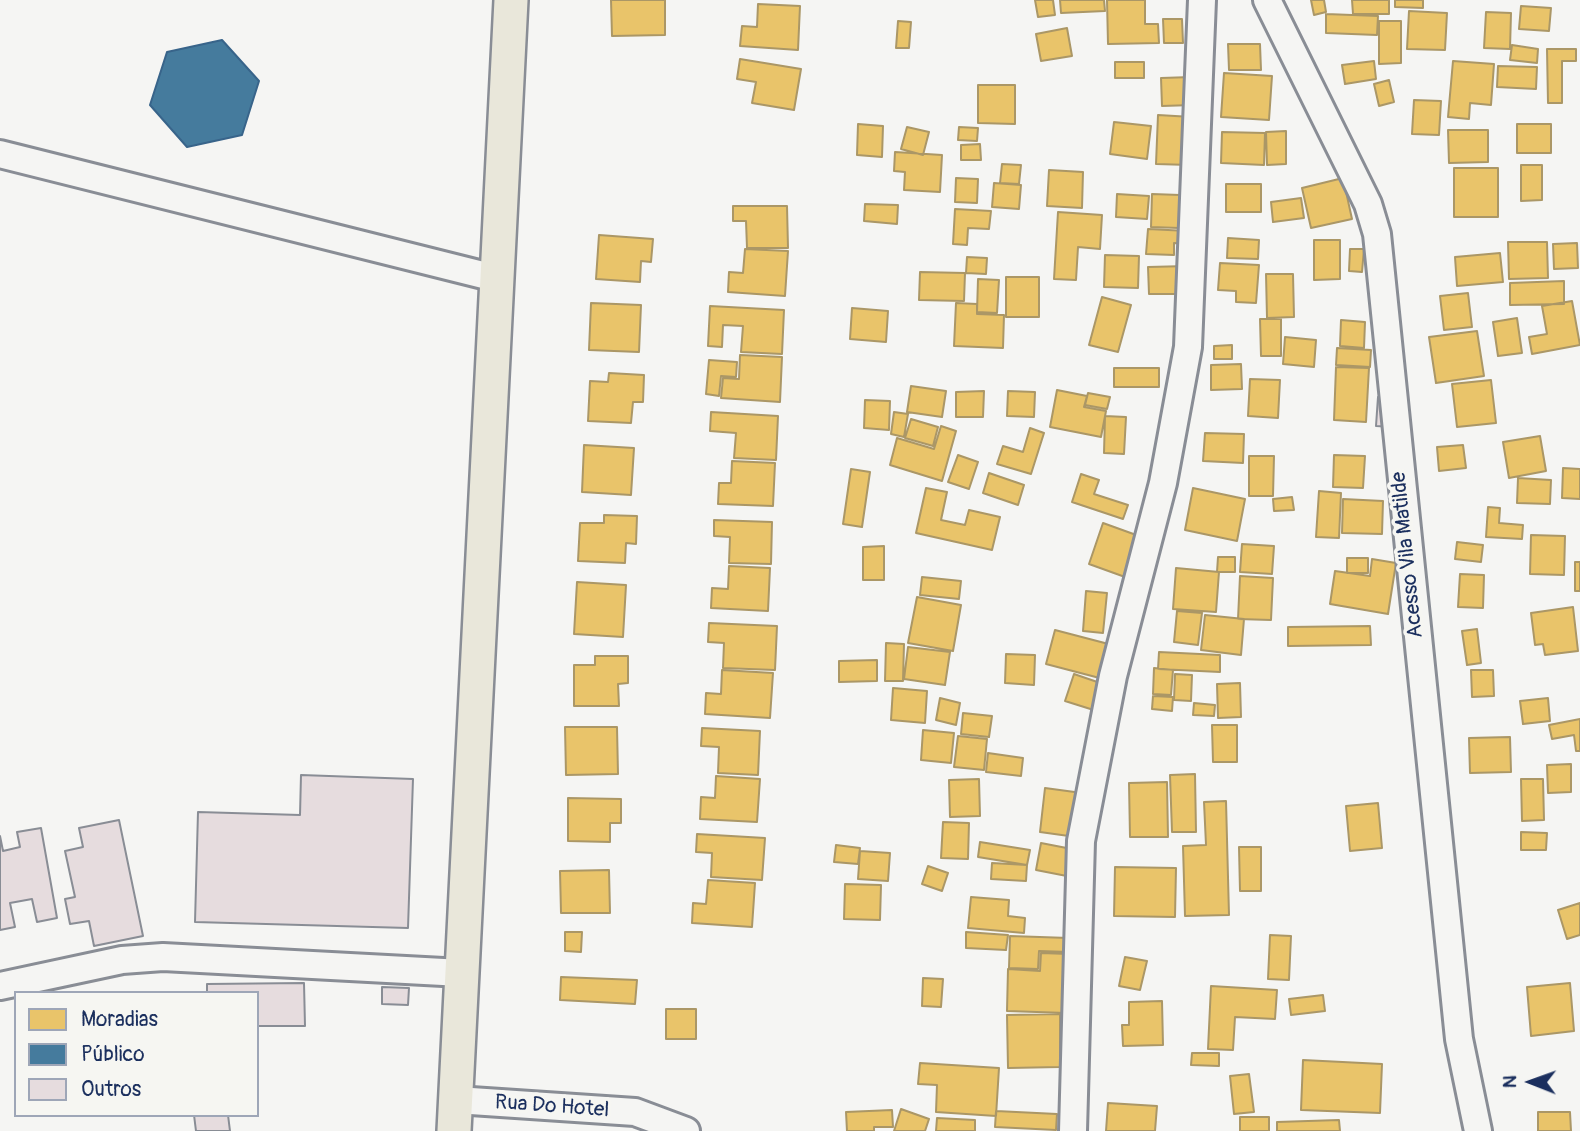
<!DOCTYPE html>
<meta charset="utf-8">
<style>
body{margin:0}
#map{position:relative;width:1580px;height:1131px;overflow:hidden;background:#f5f5f3;font-family:Pangolin,sans-serif}
canvas{display:block}
.legend{position:absolute;left:14px;top:991px;width:245px;height:126px;box-sizing:border-box;background:#f6f6f2;border:2px solid #9ea6b7;margin:0;padding:9px 12px;list-style:none;font-size:21px;color:#1b2f5e}
.legend li{display:flex;align-items:center;gap:14px;height:35px}
.legend b{width:35px;border:2px solid #9ea6b7}
.north{position:absolute;left:1496px;top:1047px;width:70px;height:70px;-webkit-text-stroke:5px #f6f6f2;paint-order:stroke;rotate:271deg;font-size:19px;font-weight:700;line-height:28px;text-align:center;color:#1b2f5e}
.north::after{content:'';display:block;margin:auto;width:24px;height:32px;background:#1b2f5e;clip-path:polygon(50% 0,100% 100%,50% 72%,0 100%)}
</style>
<div id="map">
<canvas width="1580" height="1131"></canvas>
<ul class="legend">
<li><b style="height:19px;background:#e9c46a"></b>Moradias</li>
<li><b style="height:19px;background:#457b9d"></b>Público</li>
<li><b style="height:19px;background:#e6dcde"></b>Outros</li>
</ul>
<div class="north">N</div>
</div>
<script>
const ctx = document.querySelector('canvas').getContext('2d');
ctx.lineJoin = 'round';
function fill(path, color) { ctx.fillStyle = color; ctx.fill(path, 'evenodd'); }
function trace(path, color, width, dash) { ctx.strokeStyle = color; ctx.lineWidth = width; ctx.lineCap = dash ? 'butt' : 'round'; ctx.setLineDash(dash || []); ctx.stroke(path); }
function write(font, color, halo, rows, align = 'center') {
  ctx.font = font + ' Pangolin,sans-serif'; ctx.lineWidth = 7; ctx.setLineDash([]); ctx.textBaseline = 'middle'; ctx.strokeStyle = halo; ctx.fillStyle = color; for (const [text, x, y, turn = 0] of rows) {
    ctx.save(); ctx.translate(x, y); ctx.rotate((+turn || 0) * Math.PI / 180); ctx.textAlign = isNaN(turn) ? turn : align; if (halo) ctx.strokeText(text, 0, 0); ctx.fillText(text, 0, 0); ctx.restore();
  }
}
const homes = new Path2D(`
 M611,0H665V35L612,36Z
 M1035,0H1053L1055,15L1038,17Z
 M1060,0H1104L1105,11L1061,13Z
 M1107,0H1145V24H1158L1159,43L1108,44Z
 M1311,0H1324L1326,12L1314,15Z
 M1352,0H1389V14H1353Z
 M1395,0H1423V8L1395,7Z
 M758,4L800,6L798,50L740,46L742,26L757,27Z
 M1521,6L1551,8L1549,31L1519,29Z
 M1409,11L1447,13L1445,50L1407,49Z
 M1486,12L1511,13L1510,49L1484,48Z
 M1326,14L1378,16L1377,35L1326,33Z
 M1163,19H1182L1183,43H1164Z
 M898,21L911,22L909,48H896Z
 M1379,21H1401V63L1379,64Z
 M1067,28L1072,56L1041,61L1036,34Z
 M1228,44H1260L1261,70H1229Z
 M1512,45L1538,49L1537,63L1510,60Z
 M1547,49H1576V61H1562V103H1548Z
 M740,59L801,69L794,110L752,103L756,82L737,79Z
 M1374,61L1376,79L1345,84L1342,65Z
 M1453,61L1494,64L1491,105L1470,103L1469,119L1448,117Z
 M1115,62H1144V78H1115Z
 M1498,66L1537,67L1536,89L1497,87Z
 M1224,73L1272,76L1269,120L1221,117Z
 M1192,77L1193,105L1162,106L1161,78Z
 M1389,80L1394,102L1379,106L1374,84Z
 M978,85H1015V124L978,123Z
 M1414,100L1441,101L1439,135L1412,134Z
 M1158,115L1192,117L1190,165L1156,164Z
 M1114,122L1151,126L1147,159L1110,154Z
 M858,124L883,126L882,157L857,155Z
 M1517,124H1551V153H1517Z
 M907,127L929,132L923,155L901,149Z
 M959,127L978,128L977,141L958,140Z
 M1448,130H1488V162L1449,163Z
 M1286,131V164L1267,165L1266,132Z
 M1222,132L1265,133L1264,165L1221,163Z
 M980,144L981,160H961V145Z
 M895,152L942,155L940,192L904,190L905,172L894,171Z
 M1002,164L1021,165L1019,184L1000,183Z
 M1521,165H1542V200L1521,201Z
 M1454,168H1498V217H1454Z
 M1049,170L1083,172L1082,208L1047,206Z
 M956,178L978,179L977,203L955,202Z
 M1343,178L1352,219L1311,228L1302,188Z
 M994,183L1021,185L1019,209L992,207Z
 M1226,184H1261V212H1226Z
 M1117,194L1149,196L1147,219L1116,217Z
 M1152,194L1180,195L1179,228L1151,227Z
 M1301,198L1304,218L1273,222L1271,202Z
 M865,204L898,205L897,224L864,221Z
 M733,206H787L788,248H747L746,221H733Z
 M955,209L991,211L989,229L968,228L967,245L953,244Z
 M1058,212L1102,215L1100,249L1078,247L1076,280L1054,279Z
 M1148,229L1188,231V244L1174,243V255L1146,254Z
 M599,235L653,239L651,262L641,261L640,282L596,279Z
 M1228,238L1259,240L1258,259L1227,258Z
 M1314,240H1340V279L1314,280Z
 M1508,242H1547L1548,278L1509,279Z
 M1577,243L1578,268L1554,269L1553,244Z
 M745,249L788,251L785,296L728,292L729,272L743,273Z
 M1350,249H1364L1362,272L1349,271Z
 M1500,253L1503,282L1457,286L1455,257Z
 M1105,255L1139,256L1138,288L1104,287Z
 M967,257L987,258L986,274L966,273Z
 M1220,263L1259,265L1256,303L1236,302V291L1218,290Z
 M1188,266L1189,294H1149L1148,267Z
 M920,272L965,273L964,301L919,300Z
 M1266,274H1293L1294,317L1267,318Z
 M1006,277H1039V317H1006Z
 M978,279L999,280L997,313L977,312Z
 M1564,281V304L1510,305V283Z
 M1468,293L1472,327L1444,330L1440,296Z
 M1102,297L1131,305L1118,352L1089,345Z
 M1572,301L1580,345L1532,354L1529,337L1547,334L1542,306Z
 M591,303L641,305L639,352L589,350Z
 M956,303L977,304V314L1004,315L1003,348L954,346Z
 M710,306L784,310L782,354L741,352L743,326L723,325L722,347L708,346Z
 M852,308L888,311L886,342L850,339Z
 M1517,318L1522,353L1498,356L1493,322Z
 M1260,319H1281V356H1261Z
 M1341,320L1365,322L1364,348L1340,346Z
 M1477,331L1484,376L1436,383L1429,337Z
 M1285,337L1316,340L1314,367L1283,364Z
 M1232,345V359H1214V346Z
 M1337,348L1371,350L1370,367L1336,365Z
 M740,355L782,357L780,402L721,398L723,378L739,379Z
 M709,360L737,362L736,377L721,376L719,396L706,394Z
 M1241,364L1242,389L1211,390V365Z
 M1336,367L1369,368L1366,422L1334,420Z
 M1114,368H1159V387H1114Z
 M609,373L644,375L643,402H633L631,423L588,421L590,381L608,382Z
 M1250,379L1280,380L1278,418L1248,416Z
 M1491,380L1496,423L1457,427L1452,384Z
 M911,386L946,391L942,417L907,412Z
 M1057,390L1087,396L1084,407L1106,411L1101,437L1050,427Z
 M984,391L983,417H956V392Z
 M1008,391L1035,392L1034,417L1007,416Z
 M1088,393L1110,397L1107,409L1085,405Z
 M865,400L890,401L889,430L864,428Z
 M711,412L778,416L776,460L734,458L736,433L710,431Z
 M894,412L908,414L904,437L891,434Z
 M1105,416L1126,417L1124,454L1104,453Z
 M911,419L938,427L933,446L905,438Z
 M941,426L956,431L942,481L890,465L897,438L934,449Z
 M1030,428L1044,433L1031,474L997,464L1003,446L1023,452Z
 M1205,433L1244,434L1243,463L1203,461Z
 M1540,436L1546,471L1509,478L1503,442Z
 M584,445L634,448L631,495L582,492Z
 M1463,445L1466,468L1439,471L1437,447Z
 M958,455L978,462L969,489L948,482Z
 M1334,455L1365,456L1363,488L1333,487Z
 M1249,456H1274L1273,496H1249Z
 M732,461L775,463L773,506L718,504L719,483H731Z
 M1563,468L1580,469V499L1562,498Z
 M851,469L870,472L862,527L843,524Z
 M989,473L1024,485L1018,505L983,493Z
 M1081,474L1099,480L1094,494L1128,505L1123,519L1072,502Z
 M1518,478L1551,480L1550,504L1517,503Z
 M926,488L947,492L941,520L965,525L969,510L1000,517L992,550L916,533Z
 M1193,488L1245,499L1237,541L1185,530Z
 M1319,491L1341,493L1339,538L1316,537Z
 M1292,497L1294,510L1274,511L1273,499Z
 M1343,499L1383,501L1382,534L1342,533Z
 M1488,507L1500,508L1499,523L1523,525L1522,539L1486,537Z
 M604,515L637,516L636,544L626,543L625,563L578,561L580,523H604Z
 M714,520L772,522L771,564L729,563L730,537L714,536Z
 M1103,523L1139,536L1125,577L1089,564Z
 M1531,535L1565,536L1564,575L1530,574Z
 M1457,542L1483,545L1481,562L1455,559Z
 M1242,544L1274,546L1272,574L1240,572Z
 M884,546V580H863V547Z
 M1218,557H1235V572H1217Z
 M1347,558H1368V573H1347Z
 M1372,559L1396,563L1388,614L1330,604L1335,571L1370,576Z
 M1575,562H1580V591H1575Z
 M729,566L770,568L768,611L711,608L712,588L728,589Z
 M1176,568L1219,572L1216,612L1173,609Z
 M1460,574L1484,575L1483,608L1458,607Z
 M1240,576L1273,578L1271,620L1238,619Z
 M922,577L961,581L959,599L920,595Z
 M577,582L626,585L623,637L574,634Z
 M1086,591L1107,593L1103,633L1083,631Z
 M917,597L961,605L953,651L908,643Z
 M1573,607L1578,651L1545,655L1543,644L1535,645L1531,613Z
 M1177,611L1202,613L1198,645L1174,642Z
 M1205,615L1244,619L1241,655L1201,650Z
 M709,623L777,626L775,670L723,668L724,643L708,642Z
 M1370,626L1371,645L1288,646V627Z
 M1477,629L1481,663L1467,665L1462,631Z
 M1055,630L1120,647L1111,681L1046,664Z
 M886,643L904,644L903,681H885Z
 M908,647L950,652L945,685L904,679Z
 M1159,652L1220,655V672L1158,669Z
 M1006,654L1035,655L1034,685L1005,683Z
 M595,656H628V683L618,684L619,706H574V665H595Z
 M877,660V681L839,682V661Z
 M1154,668L1173,670L1171,695L1153,694Z
 M722,670L773,673L770,718L705,714L706,693L721,694Z
 M1471,670H1493L1494,696L1472,697Z
 M1074,674L1109,686L1100,712L1065,701Z
 M1175,674L1192,675L1191,701L1174,700Z
 M1240,683L1241,717L1218,718L1217,684Z
 M893,688L927,691L925,723L891,720Z
 M1153,696L1173,697L1172,711L1152,709Z
 M940,698L960,703L956,725L936,720Z
 M1548,698L1550,721L1523,724L1520,701Z
 M1194,703L1215,705L1214,716L1193,715Z
 M963,713L992,716L989,737L961,734Z
 M1580,719V751H1576L1574,735L1552,739L1549,725Z
 M1212,725H1237V762H1213Z
 M565,727H617L618,774L566,775Z
 M702,728L760,731L758,775L718,773L719,747L701,746Z
 M923,730L954,733L951,763L921,760Z
 M958,736L987,739L984,770L954,767Z
 M1510,737L1511,772L1470,773L1469,738Z
 M988,753L1023,758L1021,776L986,772Z
 M1571,764V792L1548,793L1547,765Z
 M1195,774L1196,832H1172L1170,775Z
 M716,776L760,779L757,822L700,819L701,797L715,798Z
 M979,779L980,816L950,817L949,780Z
 M1521,779H1543L1544,820L1522,821Z
 M1167,782L1168,837H1130L1129,783Z
 M1045,788L1082,793L1076,837L1040,832Z
 M568,798L621,799V823H610V842L568,841Z
 M1226,801L1229,915L1185,916L1183,846L1206,845L1204,802Z
 M1378,803L1382,848L1350,851L1346,806Z
 M943,822L969,823L968,859L941,858Z
 M1521,832L1547,833L1546,850H1521Z
 M697,834L765,838L762,880L711,877L712,853L696,852Z
 M980,842L1030,850L1027,865L978,857Z
 M1041,843L1082,851L1077,878L1036,870Z
 M836,845L860,848L858,864L834,862Z
 M1239,847H1261V891H1240Z
 M860,851L890,853L888,881L858,879Z
 M992,863L1027,865L1026,881L991,879Z
 M928,866L948,873L942,891L922,884Z
 M1115,867L1176,868L1175,917L1114,916Z
 M609,870L610,913H561L560,871Z
 M708,880L755,883L752,927L692,923L693,903L706,904Z
 M845,884L881,885L880,920L844,919Z
 M971,897L1009,900L1008,916L1025,918L1024,933L968,928Z
 M1580,903V935L1567,939L1558,910Z
 M565,932H582L581,952L565,951Z
 M966,932L1008,935L1006,950L966,948Z
 M1270,935L1291,936L1289,980L1268,979Z
 M1010,936L1069,938V952L1039,951L1038,969L1009,968Z
 M1041,953L1069,954L1066,1013L1007,1011L1008,969L1040,971Z
 M1125,957L1147,961L1140,990L1119,986Z
 M561,977L637,980L635,1004L560,1000Z
 M923,978L943,979L941,1007L922,1006Z
 M1570,983L1574,1031L1531,1036L1527,987Z
 M1211,986L1277,990L1275,1019L1235,1017L1233,1050L1208,1049Z
 M1323,995L1325,1011L1291,1015L1289,999Z
 M1162,1001L1163,1045L1123,1046L1122,1025H1129V1002Z
 M666,1009H696V1039H666Z
 M1060,1014V1067L1008,1068L1007,1015Z
 M1192,1053H1219V1066L1191,1065Z
 M1303,1060L1382,1064L1380,1113L1301,1110Z
 M920,1063L999,1068L996,1116L936,1112L937,1085L918,1084Z
 M1249,1074L1254,1112L1234,1114L1230,1076Z
 M1108,1103L1157,1106L1155,1131H1106Z
 M901,1109L929,1119L925,1131H894Z
 M892,1110L893,1127H874V1131H847L846,1112Z
 M996,1111L1057,1114L1056,1130L995,1127Z
 M1538,1112H1570L1571,1131H1538Z
 M1240,1117H1269V1131H1240Z
 M937,1118L975,1120V1131H936Z
 M1339,1120L1340,1131H1277V1122Z`);
const public = new Path2D(`
 M222,40L259,81L242,135L187,147L150,105L167,52Z`);
const building = new Path2D(`
 M1378,397L1395,398L1393,427L1376,426Z
 M301,775L413,779L408,928L195,922L198,812L300,815Z
 M119,820L143,936L94,946L89,921L70,924L65,899L75,897L65,851L83,847L79,828Z
 M41,828L57,918L37,922L32,899L10,903L15,927L0,930V836L3,851L20,847L17,832Z
 M304,983L305,1026H257V993H207V984Z
 M382,987L409,988L408,1005L382,1004Z
 M194,1115H228L230,1131H196Z`);
const minor = new Path2D(`
 M1267,0L1368,204L1377,234L1459,1039L1478,1131
 M0,154L499,279
 M0,986L122,960L163,957L462,973
 M456,1100L635,1112L686,1131
 M1073,1131L1081,841L1113,676L1163,483L1188,347L1202,0`);
const major = new Path2D(`
 M454,1131L511,0`);
const streetNames = [
 ["Acesso Vila Matilde",1408,555,-96],
 ["Rua Do Hotel",552,1107,4]
];
fill(homes, '#e9c46a');
trace(homes, '#ab9766', 2);
fill(public, '#457b9d');
trace(public, '#38648a', 2);
fill(building, '#e6dcde');
trace(building, '#898d95', 2);
trace(minor, '#898d95', 32);
trace(major, '#898d95', 38);
trace(minor, '#f5f5f3', 26);
trace(major, '#e9e7da', 33);
write('21px', '#1b2f5e', '#f6f6f2', streetNames);
</script>
